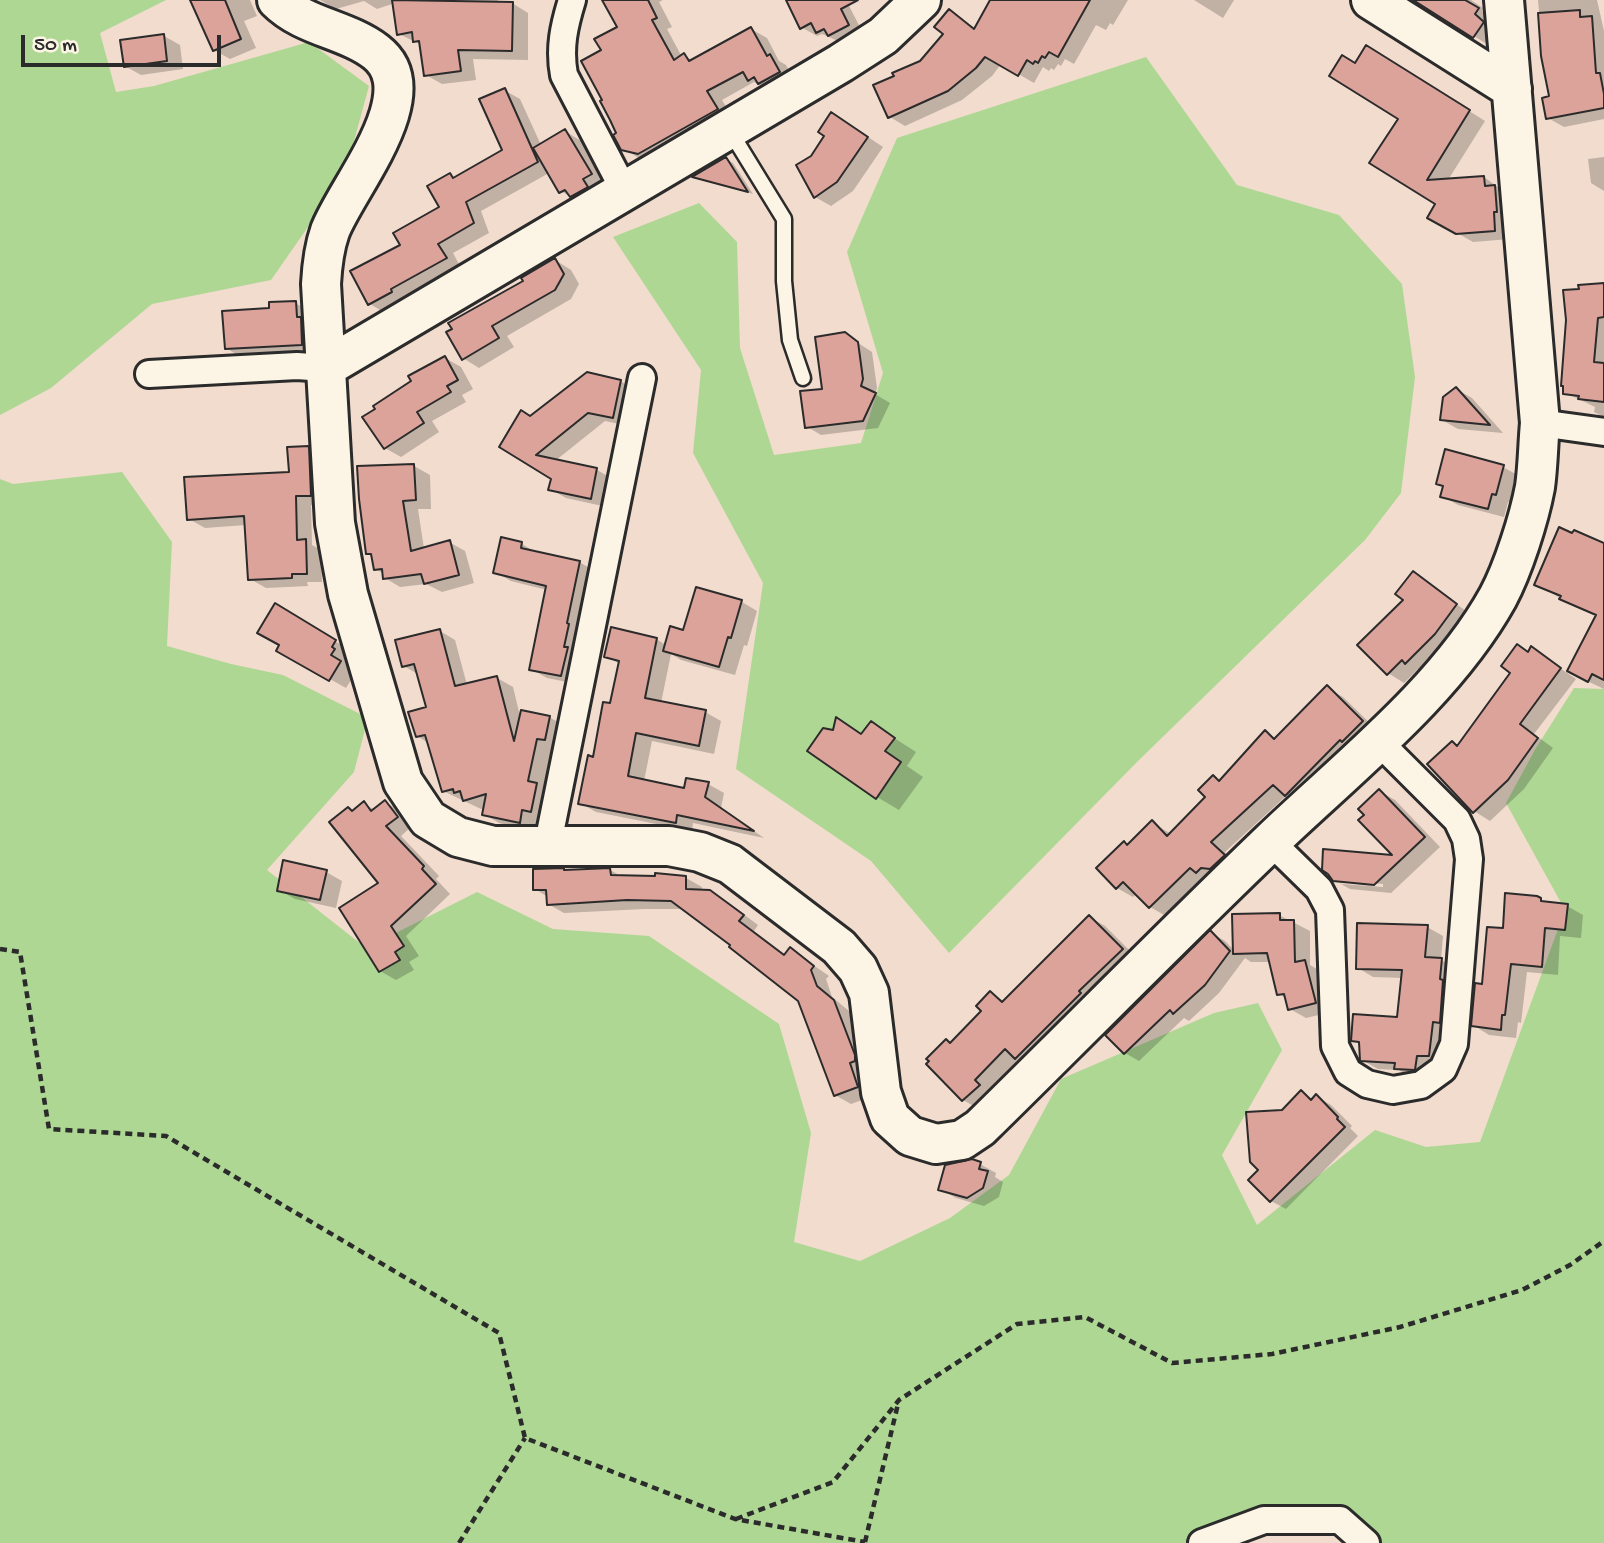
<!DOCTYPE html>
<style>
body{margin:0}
#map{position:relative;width:1604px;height:1543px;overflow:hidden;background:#f2dcce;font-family:"Gochi Hand",sans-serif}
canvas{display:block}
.scale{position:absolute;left:21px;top:35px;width:200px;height:32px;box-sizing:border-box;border:4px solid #2b2b2b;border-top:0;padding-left:9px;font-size:21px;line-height:24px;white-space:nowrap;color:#2b2b2b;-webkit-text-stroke:5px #fcf5e5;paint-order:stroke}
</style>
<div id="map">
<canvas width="1604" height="1543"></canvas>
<div class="scale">50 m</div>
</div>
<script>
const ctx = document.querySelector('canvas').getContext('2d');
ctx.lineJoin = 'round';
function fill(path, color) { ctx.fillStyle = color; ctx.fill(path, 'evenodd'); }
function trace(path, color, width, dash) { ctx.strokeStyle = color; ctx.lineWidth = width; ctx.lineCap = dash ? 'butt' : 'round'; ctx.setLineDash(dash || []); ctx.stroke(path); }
const green = new Path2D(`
 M0,0H166L100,33L116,92L154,86L309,42L369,86L345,174L271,280L152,304L51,388L0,415Z
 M1146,57L1237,185L1339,215L1402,284L1415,377L1401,493L1365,540L1138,761L949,953L871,861L736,769L763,583L693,453L701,370L613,237L699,203L737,242L740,348L774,455L861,443L883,373L847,252L897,138Z
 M122,472L172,542L167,646L231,664L283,675L368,718L354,772L267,870L366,948L477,892L553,929L649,936L779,1024L811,1133L794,1242L860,1261L950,1218L1009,1175L1061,1079L1214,1013L1258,1003L1282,1050L1222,1155L1257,1225L1375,1130L1426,1147L1480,1142L1565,910L1506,803L1536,748L1574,688L1604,689V1543H1348L1341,1536L1277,1504L1217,1543H0V479L13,484Z`);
const shadow = new Path2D(`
 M194,0H250L257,16L244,21L256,48L230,59L214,50Z
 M320,0H498L497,3H512L528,13V60L473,59L476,80L442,84L426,75L422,45L399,34L395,3L377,9L364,1L336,9Z
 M604,0H663L659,2L672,27L667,29L682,57L684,55L693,61L751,29L767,38L779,61L786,65L795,81L765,89L754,82L722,100L733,118L654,162L639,158L622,148L605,100L603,51L619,28Z
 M787,0H846L864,35L845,44L822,34L817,36L801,27Z
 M992,0H1128L1113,25L1110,23L1106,30L1096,25L1074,64L1065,59L1061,66L1058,64L1054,70L1051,68L1049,71L1043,67L1034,83L1001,64L992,76L962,100L905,126L890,117L921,62L945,34L949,11L976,29Z
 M1194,0H1234L1223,18Z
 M1431,0H1471L1483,8L1482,11L1494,19L1490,46L1429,8Z
 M1538,0H1597L1604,31V119L1564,127L1548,118L1551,98L1543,56Z
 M164,36L180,45L183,69L141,75L125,66Z
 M1382,56L1485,121L1448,180L1484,177L1510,196V239L1473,242L1429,217L1438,204L1372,162L1400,118L1356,65Z
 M504,90L520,99L541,145L565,131L581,141L607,183L577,201L561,191L549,173L481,211L489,233L453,253L461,268L385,313L370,304L402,245L441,208L450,175L455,179L504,151Z
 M847,123L883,147L853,191L831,206L815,197L812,157Z
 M1604,157V191L1591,183L1588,159Z
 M726,159L733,163L753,194L696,177Z
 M555,260L571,270L579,284L571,299L507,336L514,347L479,368L463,358L525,282Z
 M1604,285V417L1594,412L1595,407L1564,392Z
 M295,303L310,311L316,353L241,357L226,348L271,310Z
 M844,334L872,352L877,388L875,394L890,403L878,428L821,435L806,426L823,390Z
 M445,358L461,367L473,389L462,395L466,402L432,421L439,432L401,457L385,448Z
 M620,381L636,390L629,426L605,421L555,461L597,470L613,479L607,507L566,498L550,489L553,478L501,446Z
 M1456,389L1472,398L1503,433L1458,429L1442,420Z
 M308,448L324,457L327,504L311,505L312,545L321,550L322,582H307L308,586L266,588L250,579L246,525L205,528L189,519L291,474Z
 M414,466L430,475L431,509H418L424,549L449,542L465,551L474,583L442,592L426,584L400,587L385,578L384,574L376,569L374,556L368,553Z
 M1503,467L1519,476L1512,503L1508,502L1504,517L1458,505L1442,496Z
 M522,544L539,554L579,562L595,571L577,684L547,678L531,669L547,590L511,581L495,572Z
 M1604,545V689L1585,680L1597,616L1577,608L1536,584Z
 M1413,574L1472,615L1422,672L1418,669L1404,683L1388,673Z
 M697,589L742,602L757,611L747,646L744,645L735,675L681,660L671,654L661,703L705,712L721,721L714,754L652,741L644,781L686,790L708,784L724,793L721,808L764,838L693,823L692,831L596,812L580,803L611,706L620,664L606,656L656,639L666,645L684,632Z
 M291,614L351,651L350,659L346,666L356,672L346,688L278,650Z
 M440,631L455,640L467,685L497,678L513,687L520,716L549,717L565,726L561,748L553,747L544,789L552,794L547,820L538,818L536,831L499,823L484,814L485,808L481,809L443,791L430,744L417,736L428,708L419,675L404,666Z
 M1532,649L1576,679L1534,734L1553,748L1524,789L1490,821L1474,811L1452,743L1459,747Z
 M1327,688L1343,697L1378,731L1301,803L1287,795L1225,852L1239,865L1212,881L1205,877L1166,916L1150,907L1137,893L1133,897L1117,888L1124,843L1128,846L1153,823L1171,834L1207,797L1214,777L1221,782L1266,733L1277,739Z
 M838,720L863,735L871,723L916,752L907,766L923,777L899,810L877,797L835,732Z
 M1379,791L1395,800L1440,847L1391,893L1350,889L1334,880L1397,857L1366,815ZM1334,880L1383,884V887L1342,884Z
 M385,802L401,811L412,826L401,836L439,876L436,879L450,894L406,936L419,956L409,962L414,970L396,980L380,971L381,884L353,812L364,804L375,810Z
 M610,870L621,876L674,875L686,878L702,887L701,891L709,892L726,901L758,925L754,931L786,955L790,949L829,976L826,979L832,997L849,1011L870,1066L873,1096L851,1104L835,1095L799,1000L732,945L684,909H644L564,913L548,904V897L535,889Z
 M326,872L342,881L336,908L295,899L279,890Z
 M1537,898L1547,904L1567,906L1583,915L1581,938L1560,936L1558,975L1527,972L1521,1023L1518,1022L1516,1038L1489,1035L1473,1025L1484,986L1505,929Z
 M1279,915L1310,931V965L1320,971L1331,1012L1306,1018L1290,1009L1287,999L1279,994L1271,962H1251L1245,958L1219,993L1189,1021L1184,1018L1139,1061L1125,1053L1211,933L1225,941L1235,951Z
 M1089,917L1105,926L1138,959L1032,1066L1019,1059L990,1090L994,1095L979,1109L963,1100L928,1064L983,1011L991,993L1005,1002Z
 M1427,927L1443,936L1441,960L1457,969L1444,1065L1412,1078L1399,1070L1378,1069L1362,1060L1361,1045L1353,1040L1399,1019L1403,978L1373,977L1358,968Z
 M1302,1093L1314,1100L1317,1097L1331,1105L1352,1126L1350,1128L1358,1136L1286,1209L1271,1201L1251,1180L1261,1170L1282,1111Z
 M980,1164L996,1173L995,1177L1003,1182L999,1197L984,1206L956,1198L940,1189Z`);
const building = new Path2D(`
 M190,0H225L241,39L213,51Z
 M392,0L513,2L512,51L458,50L461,71L424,76L419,41L413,42L412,32L397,35Z
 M602,0H648L657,18L652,20L674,60L684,53L689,61L751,27L767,56L770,54L780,72L758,84L754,77L748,81L743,72L707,91L718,109L638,154L621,150L613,135L616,133L610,120L600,101L602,100L581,61L601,50L594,39L617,27Z
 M786,0H858L841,9L849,25L828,36L824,29L816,33L811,23L800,29Z
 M990,0H1090L1058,57L1049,52L1045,58L1042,56L1038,63L1035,61L1033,64L1027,60L1018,76L985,57L976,68L948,91L888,118L873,85L894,76L892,73L920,61L943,34L934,27L949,9L974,29Z
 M1413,0H1465L1479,8L1475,14L1484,22L1473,38Z
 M1580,10V17L1592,16L1596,73H1600L1604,94V108L1546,119L1542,98L1549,96L1541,56L1538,13Z
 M164,34L167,61L124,67L120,40Z
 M1366,45L1470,110L1427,180L1484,176L1485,186L1495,185L1497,212H1494L1495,231L1456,234L1427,218L1435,204L1369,163L1398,119L1329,76L1342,55L1355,63Z
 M505,88L538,162L466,202L474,223L438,244L447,258L391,289L392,292L368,305L350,271L400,245L393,233L439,207L427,186L450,173L453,178L502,150L479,99Z
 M831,112L868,137L837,182L814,198L796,165L811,156L824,136L818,132Z
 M565,129L592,174L583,179L588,187L570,197L565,190L559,193L533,148Z
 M726,157L748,192L692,177Z
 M555,258L564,274L555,290L492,326L499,338L462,360L446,332L452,329L448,323L523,281L521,278Z
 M1604,283V317L1598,318L1594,362L1604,363V402L1578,399L1579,396L1563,394V386H1561L1566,320L1563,290L1579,289L1578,285Z
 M296,301L297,317H301L302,345L225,349L222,311L269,308V302Z
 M845,332L858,342L863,379L861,386L876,393L863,421L805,428L800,391L822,389L815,337Z
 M445,356L458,380L447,386L451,392L417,412L424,423L384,449L362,417L375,409L373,406L411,381L408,376Z
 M587,372L621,380L613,418L588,413L536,455L597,468L591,499L548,490L551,479L499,447L521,410L530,416Z
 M1456,387L1490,425L1440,420L1443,397Z
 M309,446L311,496H296L297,540L306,539L307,574H292V578L248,580L244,516L187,520L184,477L289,472L287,447Z
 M1445,449L1504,465L1496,495L1492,494L1488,509L1440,497L1443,486L1436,484Z
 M414,464L416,500L403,501L411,551L450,540L459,575L424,584L421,574L383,579L382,569L374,570L371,554H366L359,499L357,466Z
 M1559,527L1572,533L1574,530L1604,543V680L1592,674L1588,682L1567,671L1596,615L1559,599L1561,596L1534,585Z
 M501,537L522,542L521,548L580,561L567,623L569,624L564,647H568L561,676L529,670L546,586L493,573Z
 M1413,571L1457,604L1435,634L1405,664L1402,660L1387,675L1357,645L1403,600L1395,594Z
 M696,587L742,600L731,638L728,637L719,667L663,651L670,626L683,630Z
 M275,603L336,640L332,647L335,649L331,655L341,661L329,681L276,651L279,645L257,633Z
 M611,627L657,638L645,698L706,710L699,746L636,733L628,776L684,788L686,778L709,782L705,797L754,831L677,815L676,823L578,804L588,755L593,757L603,702L610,703L619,661L604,657Z
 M440,629L455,686L497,676L514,741L521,710L550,716L545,740L537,739L528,781L537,783L531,812L522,810L520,823L482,815L486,794L463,801L460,791L454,793L453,789L442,792L425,735L416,737L408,712L426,707L414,664L402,667L395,640Z
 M1517,644L1528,652L1531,646L1561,668L1520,724L1538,738L1508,780L1473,813L1427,764L1452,741L1457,746L1510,673L1501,666Z
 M1327,685L1363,721L1342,742L1340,740L1285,796L1273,785L1211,842L1225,855L1210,869L1201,868L1196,873L1190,868L1149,908L1123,882L1116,889L1096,868L1124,841L1127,845L1152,820L1167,836L1205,797L1198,790L1213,775L1219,781L1265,730L1274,739Z
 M836,717L861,734L871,721L895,738L885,751L901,762L876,799L807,751L823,728L833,730Z
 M1379,789L1425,837L1374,885L1333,881L1328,874L1322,870L1323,849L1392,855L1358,820L1364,815L1358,809Z
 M385,800L398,817L386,826L424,866L422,869L436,884L391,926L404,946L395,952L400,960L379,972L339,908L378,883L329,822L348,807L352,811L364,801L371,811Z
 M283,860L327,870L320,900L277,891Z
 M564,868V870L610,868L611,875L655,876V873L686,876V889L710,890L744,915L739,921L784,955L790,947L814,966L811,970L817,986L834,1000L855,1055V1061L850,1063L858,1087L834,1096L798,1001L729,947L730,945L671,901L627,900L547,905L546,890H533V869Z
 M1505,893L1537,896L1541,898V901L1568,904L1565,930L1545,928L1542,967L1511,964L1505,1015H1502L1501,1030L1471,1026L1475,983L1482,984L1487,927L1503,928Z
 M1280,913V920H1294L1295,962L1305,960L1316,1003L1288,1010L1284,994L1277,995L1267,953L1233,954L1232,914Z
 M1089,915L1123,949L1079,991L1081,993L1015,1059L1005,1049L975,1080L980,1085L962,1101L926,1064L929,1061L926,1059L946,1039L950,1043L981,1011L976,1006L990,991L1002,1002Z
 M1357,923L1428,925L1425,957L1442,958L1440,979L1443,980L1440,1023L1433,1022L1429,1056H1417L1415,1070L1394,1069L1395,1063L1360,1061L1359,1042L1351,1041L1353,1014L1397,1017L1402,970L1356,969Z
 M1210,930L1230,951L1205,985L1173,1014L1170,1010L1124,1054L1105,1035Z
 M1301,1090L1311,1100L1316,1094L1338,1117L1337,1119L1345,1127L1270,1202L1248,1180L1258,1170L1250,1162L1246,1112L1282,1110Z
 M972,1159L981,1162L979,1169L988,1171L983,1188L967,1198L938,1190L945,1165Z`);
const path = new Path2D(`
 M0,949L20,952L49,1129L166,1136L499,1333L525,1438L735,1519L865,1542
 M736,1519L833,1482L899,1400L1017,1324L1085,1317L1172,1363L1272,1354L1400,1327L1522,1290L1570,1265L1604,1241
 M865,1542L898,1404
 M459,1543L525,1438`);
const lane = new Path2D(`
 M730,131L784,219V281L790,340L803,378`);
const street = new Path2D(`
 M572,0C564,26 559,48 564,75L624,190
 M149,374L297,366L325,368
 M1540,423L1604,432
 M1270,841L1319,889L1330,910L1335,1046L1348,1072L1367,1084L1393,1090L1421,1085L1443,1069L1454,1044L1469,859L1466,839L1457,820L1378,741
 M547,848L642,378
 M1202,1543L1264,1520H1340L1366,1543`);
const secondary = new Path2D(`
 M277,0C304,27 346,29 376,52C429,93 346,188 330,231C324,248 322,266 321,284L335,523L348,594L403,782L428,819L458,837L493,846H669L700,852L730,864L839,947L858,969L869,993L881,1092L890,1118L910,1136L936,1144L962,1140L980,1128C1077,1033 1173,935 1271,841C1347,768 1446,691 1498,597C1513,569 1529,519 1535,487C1538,466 1538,444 1540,423L1504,0
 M1371,0L1512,89
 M325,368L841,63L883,36L921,0`);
fill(green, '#aed794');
fill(shadow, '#0003');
fill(building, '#dca39a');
trace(building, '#2b2b2b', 2);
trace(lane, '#2b2b2b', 19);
trace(street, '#2b2b2b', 32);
trace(secondary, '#2b2b2b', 44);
trace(path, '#2b2b2b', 4.5, [7, 5]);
trace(lane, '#fcf5e5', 14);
trace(street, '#fcf5e5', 26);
trace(secondary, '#fcf5e5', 38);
</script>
